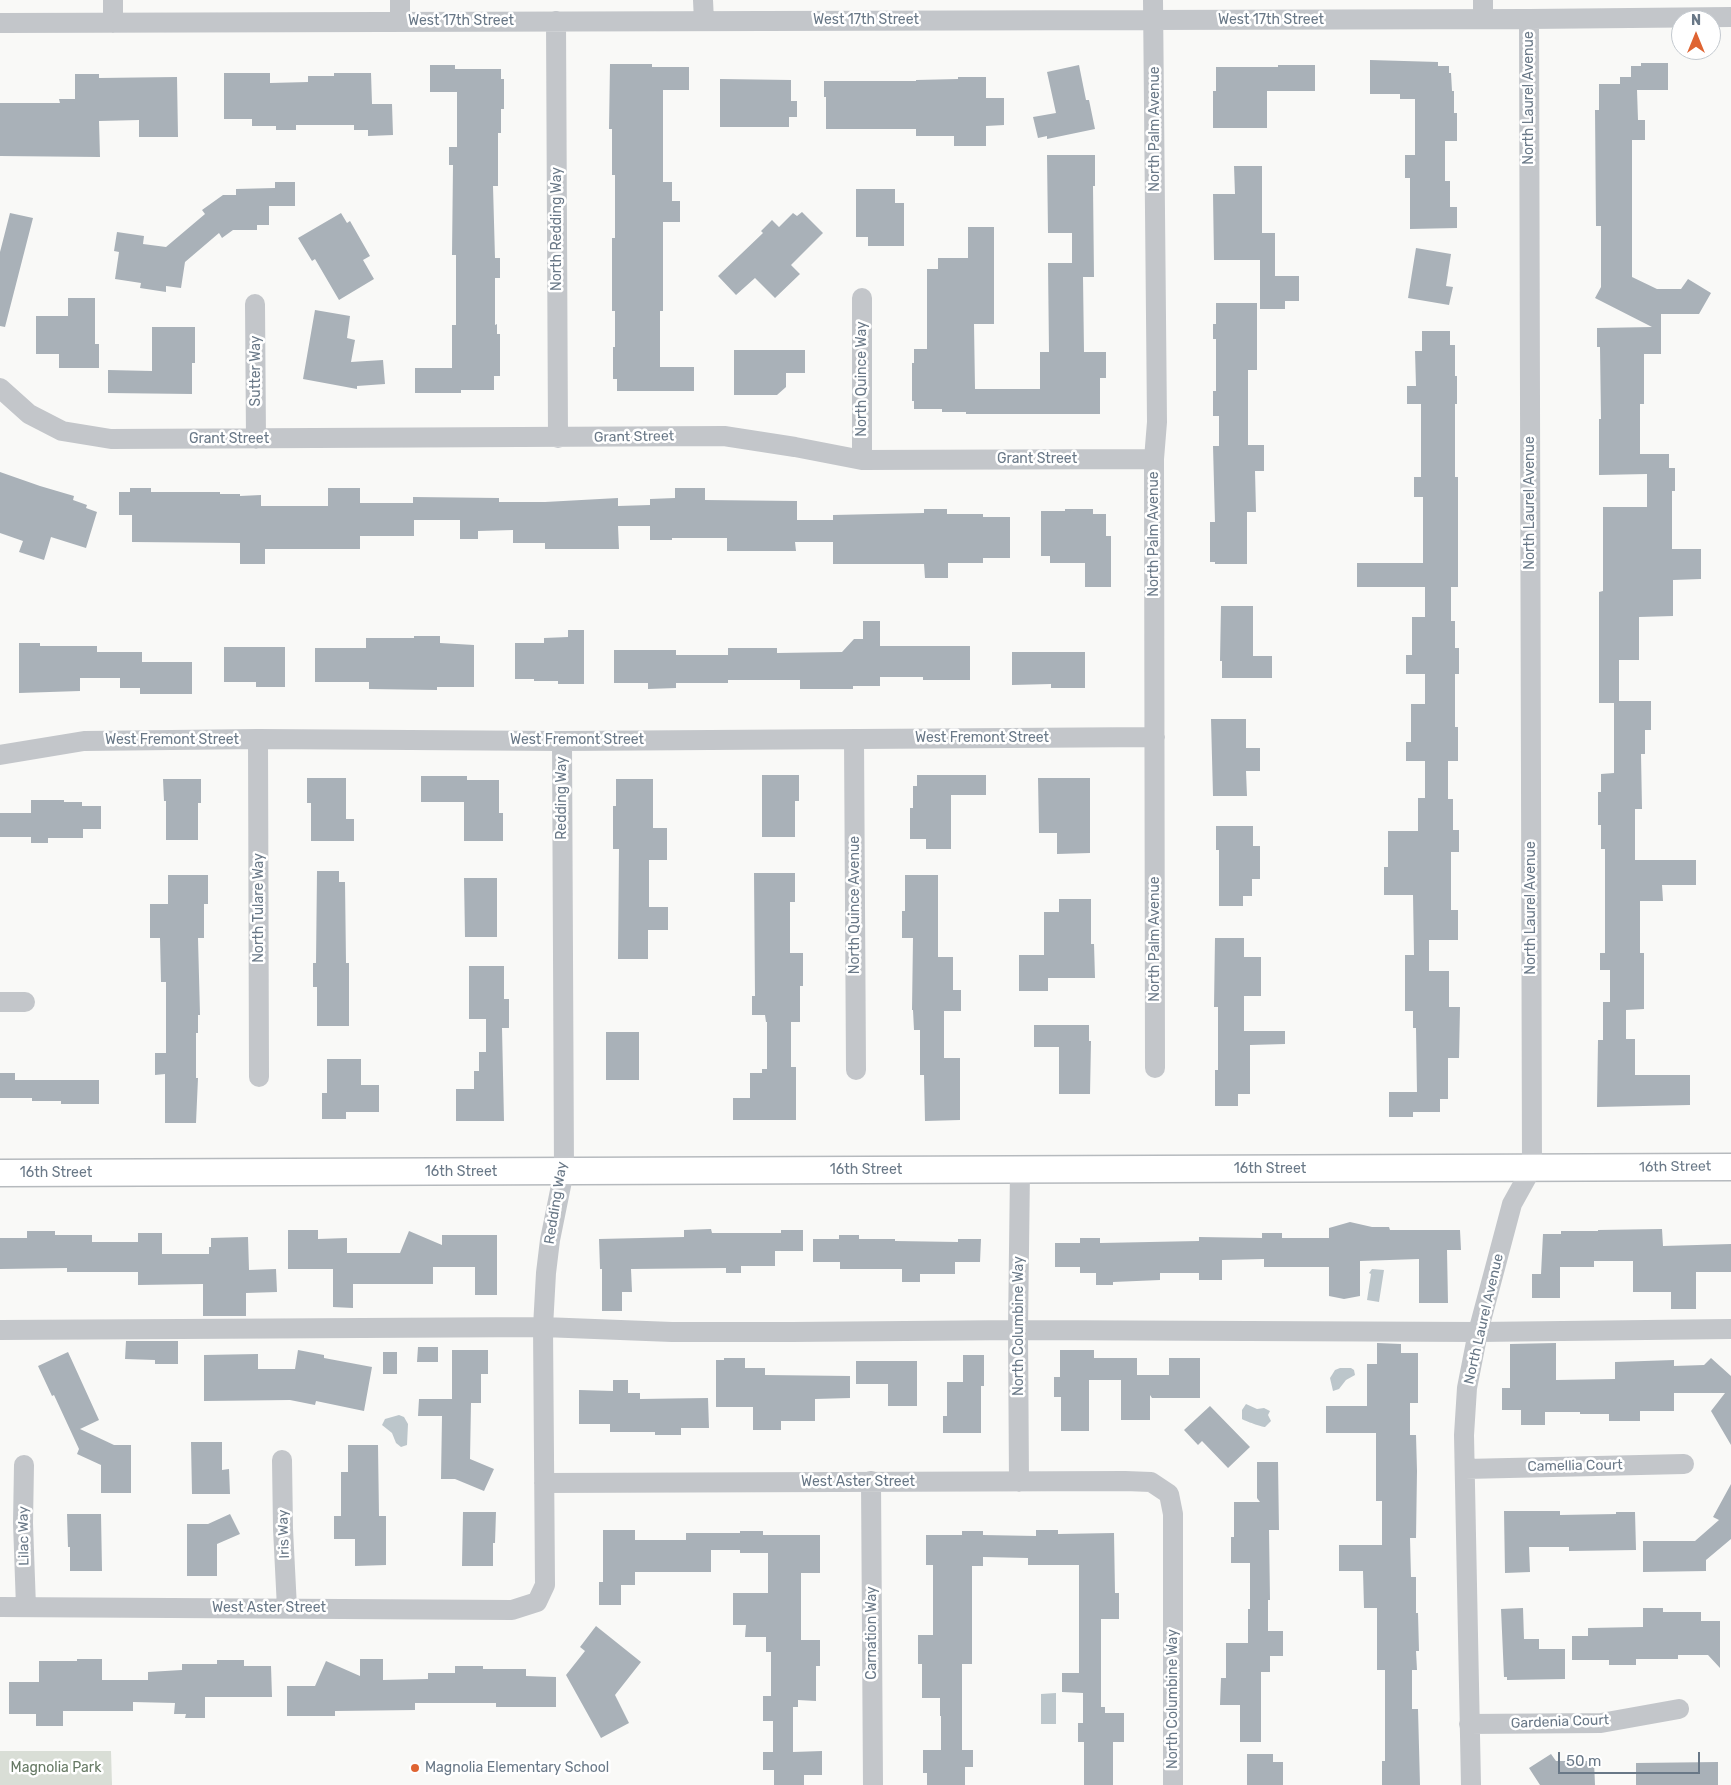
<!DOCTYPE html>
<style>
body{margin:0}
#map{position:relative;width:1731px;height:1785px;overflow:hidden;background:#f9f9f7;font-family:Rubik,sans-serif}
canvas{display:block}
.north{position:absolute;left:1671px;top:10px;width:50px;height:50px;box-sizing:border-box;background:#fff;border:1px solid #c3c9cf;border-radius:50%;rotate:0deg;font-size:14px;font-weight:700;line-height:20px;text-align:center;color:#697887}
.north::after{content:'';display:block;margin:auto;width:18px;height:22px;background:#df6432;clip-path:polygon(50% 0,100% 100%,50% 72%,0 100%)}
.scale{position:absolute;left:1558px;top:1752px;width:142px;height:22px;box-sizing:border-box;border:2px solid #697887;border-top:0;padding-left:6px;font-size:15px;line-height:18px;white-space:nowrap;color:#697887;-webkit-text-stroke:4px #fff;paint-order:stroke}
</style>
<div id="map">
<canvas width="1731" height="1785"></canvas>
<div class="north">N</div>
<div class="scale">50 m</div>
</div>
<script>
const ctx = document.querySelector('canvas').getContext('2d');
ctx.lineJoin = 'round';
function fill(path, color) { ctx.fillStyle = color; ctx.fill(path, 'evenodd'); }
function trace(path, color, width, dash) { ctx.strokeStyle = color; ctx.lineWidth = width; ctx.lineCap = dash ? 'butt' : 'round'; ctx.setLineDash(dash || []); ctx.stroke(path); }
function write(font, color, halo, rows, align = 'center') {
  ctx.font = font + ' Rubik,sans-serif'; ctx.lineWidth = 5; ctx.setLineDash([]); ctx.textBaseline = 'middle'; ctx.strokeStyle = halo; ctx.fillStyle = color; for (const [text, x, y, turn = 0] of rows) {
    ctx.save(); ctx.translate(x, y); ctx.rotate((+turn || 0) * Math.PI / 180); ctx.textAlign = isNaN(turn) ? turn : align; if (halo) ctx.strokeText(text, 0, 0); ctx.fillText(text, 0, 0); ctx.restore();
  }
}
const green = new Path2D(`
 M0,1751H111L112,1785H0Z`);
const water = new Path2D(`
 M1372,1269L1384,1270L1379,1302L1367,1300L1371,1274L1369,1273Z
 M1340,1368H1351L1354,1370L1355,1375L1346,1380L1339,1389L1333,1391L1330,1378L1335,1370Z
 M1246,1404L1257,1409L1264,1408L1270,1411L1268,1415L1271,1421L1265,1427C1262,1427 1245,1421 1242,1419V1410Z
 M399,1415L404,1417L408,1424L407,1445L401,1447L396,1443L392,1433L382,1425L385,1419Z
 M1056,1693V1724H1041V1694Z`);
const building = new Path2D(`
 M1370,60L1438,62V66H1449V73H1451L1452,91H1454V113H1457V141H1445V181H1450V207H1457V228L1410,229V178H1405V155H1415V99H1400V94H1370Z
 M1641,63H1668V90H1637L1638,120H1645V140H1632V277L1657,289H1681L1688,279L1711,293L1699,314H1661V354H1644V404H1640V454H1669V468H1675V491H1672V549H1701V579L1673,580V616L1639,617V660H1619V701H1651V730H1645V754H1641L1642,809H1635V860H1696V885H1662L1663,901H1640V953H1644V1009L1626,1010V1039H1635V1075H1690V1105L1597,1107L1598,1040H1603V1002H1610V970H1600V953H1605V849H1601V825H1598V792H1601V774L1614,773V703H1599V592L1603,591V507H1647V474L1599,475V419H1601L1600,347H1597V328L1652,327L1595,298L1601,287V226H1596L1595,110H1599V84H1620V77H1631V66H1641Z
 M610,64H652V67H689V90H663V182H672V201H680V222H663V311H660V367H694V391H617V379H613V347H615V311H612V238H615V175H612V129H609Z
 M430,65H455V69H501V79H504V109H501V133H498V186H493L495,258H500V278H495V325L497,324V334H500V376H494V390H461V393H415V368H452V325H456V255H452L453,165H449V147H457V92H430Z
 M1079,65L1086,100H1089L1095,129L1047,139V136L1038,138L1033,117L1056,113L1047,72Z
 M1278,65H1315V91H1267V128H1213V91H1216V67H1278Z
 M224,73H270V83L308,82V76H334V73H371L372,104H392L393,135L368,136V130H354V125H296V130H276V126H252V119H224Z
 M75,74H99V78L177,77L178,137H139V120L99,121L100,157L0,156V103H60L59,99H75Z
 M958,77H986V98H1004V125L986,126V146H954V136H916V129H826V97H824V81H916V80L958,79Z
 M720,79L791,80V101H797V117H789V127H720Z
 M1047,155H1095V186H1093L1094,277H1083L1084,352H1106V378H1100V414H966V412H942V409H914V401H912V363H914V349H927V269H938V258H968V227H994V324H974L975,389H1040V352H1049L1048,263H1072V233H1048Z
 M1234,166H1262V233H1275V276H1299V301H1285V309H1260V260H1214L1213,194H1235Z
 M275,182H295V206H269V225H257V230H233L222,238L219,233L185,262L181,288L166,286V292L140,288L141,283L115,279L119,252L114,251L117,232L144,236L143,244L166,247L205,214L202,210L223,195H236V189L275,188Z
 M856,189H895V203H904V246H868V237H856Z
 M802,212L823,233L791,265L800,274L775,298L755,278L736,295L718,276L763,233L761,231L772,220L779,227L793,213L797,216Z
 M10,213L33,218L5,327L0,326V252Z
 M341,213L347,223L350,221L370,256L363,260L374,279L339,300L315,259L312,261L298,238Z
 M1416,248L1451,254L1446,286L1453,287L1449,305L1408,298Z
 M68,298H95V344H99V368H59V354H36V316H68Z
 M1216,303H1257V370H1248V445H1264V471H1255L1256,512H1247V564H1215V562H1210V522H1215L1213,446H1219V416H1213V391H1216V339H1213V324H1216Z
 M315,310L350,316L347,338L355,340L351,362L383,360L385,384L357,386V389L303,379Z
 M152,327H195V363H192V394L108,393V370L152,371Z
 M1422,331H1450V345H1455V376H1457V404H1455V477H1458V587H1451V621H1455V648H1459V674H1455V727H1458V761H1448V799H1453V830H1459V852H1451V910H1458V940H1429V971H1449V1007H1460L1459,1058H1448V1099H1440V1112H1413V1117H1389V1092H1417L1416,1028H1413V1011H1405V955H1414L1413,895H1384V867H1388V831H1418V798H1425V761H1406V742H1411V704H1425V674H1406V655H1412V617H1425V587H1357V563H1423V497H1414V477H1421V404H1407V386H1416L1415,351H1422Z
 M734,350H805V373H786V387L777,395H734Z
 M0,472L40,486L74,496L73,500L87,505L86,508L97,512L86,548L51,537L44,560L19,552L23,541L0,533Z
 M130,488H151V492H220V494H240V496L261,495V506H328V488H360V503H413V497L499,498V502H545L618,498V506L650,505V499L675,498V488H705V500L797,501V520H833V515L924,513V509H947V514H983V517H1010V558H983V563H948V578H925L924,564H833V542H795L796,551H727V538H672V540H650V526H618L619,549H545V543H513V530L478,531V539H460V520H414V536H360V549H265V564H240V543L132,542V515H119V492H130Z
 M1065,509H1093V514H1106V536H1111V587H1085V563H1050V556H1041V511H1065Z
 M1221,606H1253V656H1272V678H1222V661H1220Z
 M863,621H880V646H970V680H923V677H880V686H853V689H800V680H728V683H676V688L648,689V683H614V650H676V655H728V648H777V653L842,652L854,639H863Z
 M568,630H584V684H558V681H534V679H515V643H544V638L568,637Z
 M414,636H440V643L474,645V687H437V690L369,689V682H315V648H366V638H414Z
 M19,643H40V646H97V652H142V662H192V694H140V688H120V678H80V691L19,693Z
 M224,647H285V687H256V682H224Z
 M1012,652H1085V688H1051V684L1012,685Z
 M1211,719H1246V748H1260V771H1246L1247,796H1213Z
 M762,775H799V801H795V837H762Z
 M917,775H986V795H951V849H926V839H910V808H913V786H917Z
 M421,776H467V780H499V813H503V841H464V802H421Z
 M307,778H346V819H354V841H311V803H307Z
 M1038,778H1090V853L1057,854V833H1039Z
 M163,779H201V803H198V840H166V801H164Z
 M616,779H653V828H667V860H649V907H668V930H648V959H618L619,849H613V806H616Z
 M31,800H64V802H82V806H101V829H83V838H48V843H31V837H0V813H31Z
 M1216,826H1253V846H1260V879H1252V896H1243V906H1219V850H1216Z
 M317,871H339V882H345L346,963H349V1026H317V987H313V963H316Z
 M754,873H795V902H790V953H803V986H800V1022H791V1067H796V1120H733V1098H750V1073H762V1069H767V1022H766L765,1015H752V996H755Z
 M168,875H208V904H204V938H198L200,1015H198V1033H196V1078H198L196,1123H165V1074L155,1075V1053H166V982H161L160,938H150V904H168Z
 M905,875H938V957H953V990H961V1011H944V1058H960V1120L925,1121L924,1075H920V1030H914L913,1010H912L913,938H902V911H905Z
 M464,878H497V937H465Z
 M1059,899H1091V944H1094L1095,978H1048V991H1019V955H1044V912H1059Z
 M1215,938H1244V957H1261V996H1244V1031H1285V1044L1250,1045V1094H1238V1106H1215V1070H1218V1007H1214Z
 M469,966H504V999H509V1028H502L504,1121H456V1089H474V1071H479V1052H486V1019H469Z
 M1034,1025H1089V1041H1091L1090,1094H1059V1047H1034Z
 M606,1032H639V1080H606Z
 M327,1059H361V1085H379V1112H346V1119H322V1093H327Z
 M0,1073H15V1080H99V1104H61V1101H32V1098H0Z
 M1350,1222L1372,1227H1389L1390,1230H1460L1461,1250H1447L1448,1303H1419V1259L1360,1261V1296L1344,1299L1329,1296V1267H1264V1259L1222,1260V1280H1199V1273H1160V1280L1113,1282V1285H1096V1273H1080V1267H1055V1243H1080V1238H1100V1243L1199,1241V1237L1262,1238V1233H1282V1238H1329V1228Z
 M711,1229L712,1233H781V1230H803V1251H775V1266H741V1273H726V1268L631,1269L632,1292H622V1311H602V1269H600L599,1239L684,1237V1230Z
 M1662,1229L1663,1246L1731,1244V1272H1696V1309H1671V1292H1633V1261H1594V1267H1560V1298H1532V1274H1541L1543,1234H1561V1231H1598V1230Z
 M288,1230H318V1239L347,1238V1253H400L409,1231L442,1245V1235H497V1295H475V1267H433V1284H353V1308L333,1307V1269H288Z
 M27,1231H55V1235H92V1242H138V1233H162V1254H209V1247H211V1238L248,1237L249,1270L276,1269L277,1292L246,1293V1316H203V1284L138,1285V1272H67V1268L0,1269V1238H27Z
 M839,1235H859V1239H895V1241L958,1242V1239H981L980,1262H955V1274H920V1282H902V1269H840V1262H813V1239H839Z
 M126,1341H178V1364H155V1360L125,1359Z
 M1377,1343L1401,1344V1353H1418V1403H1410V1435H1416L1417,1471L1416,1538H1410L1411,1577H1416V1613H1418L1419,1651H1416L1417,1670H1412V1709H1418L1420,1785H1382V1761H1385V1670H1377V1608H1364L1363,1571H1339V1545H1382V1501H1376V1433H1326V1406H1367V1364H1377Z
 M1556,1343V1380L1615,1379V1362L1674,1360V1366L1704,1365L1711,1358L1731,1376V1445L1711,1411L1725,1393H1674V1411H1640V1421H1609V1414H1580V1412H1545V1425H1521V1410H1502V1388H1510V1344Z
 M418,1347H438V1362H417Z
 M298,1350L324,1355V1358L372,1367L364,1411L316,1401L315,1405L290,1400L204,1401V1355L258,1354V1369H295Z
 M452,1350H488V1374H481V1403H471L470,1459L494,1469L484,1491L455,1479H441L442,1416H418L419,1399H452Z
 M1060,1350H1094V1358H1137V1375H1169V1358H1200V1398H1152L1150,1395V1420H1121V1380H1089V1431H1061V1397H1054V1377H1060Z
 M68,1352L99,1420L80,1429L114,1445H131V1493H101V1465L77,1454L79,1449L54,1395L52,1396L38,1366Z
 M383,1352H397V1374H383Z
 M963,1355H984V1386H981V1433H943V1416H947V1382H963Z
 M724,1358H745V1368H765V1375L850,1376V1398L815,1399V1421H781V1430H753V1407H716V1360H724Z
 M856,1361H917V1406H888V1384H856Z
 M613,1380H628V1393H640V1399L708,1398L709,1428H681V1435H655V1432H610V1424H579V1390L613,1391Z
 M1210,1406L1250,1447L1228,1468L1202,1441L1198,1445L1184,1430Z
 M191,1442H222V1470L229,1469L230,1494H192Z
 M348,1445H378L379,1516H386V1565L355,1566V1539H334V1516H341V1472H348Z
 M1257,1462H1278L1279,1530H1269L1270,1600H1268V1631H1283V1656H1270V1672H1261V1742H1240V1705H1220L1221,1678H1226V1643H1248V1609H1250V1563H1231V1537H1234V1502H1260L1257,1498Z
 M1731,1484V1539L1706,1560V1571L1643,1572V1541H1695L1719,1520L1713,1517Z
 M1504,1511H1560V1515L1616,1514V1512H1635L1636,1550L1569,1551V1547H1529L1530,1572L1505,1573Z
 M463,1512H496L495,1543H493V1566H462Z
 M67,1514H101L102,1571H70V1547H68Z
 M230,1514L240,1534L217,1544V1576H187V1524H208Z
 M603,1530H635V1540H686V1533H740V1531H763V1535H820V1573H801V1640H820V1666H816V1701L798,1700V1707H793V1752L822,1751V1775H804V1785H774V1770H763V1752H773V1721H763V1696H771V1652H766V1637H745L746,1625H733V1593H768V1553H740V1550H711V1572H635V1585H621V1605H599V1582H603Z
 M1036,1530H1058V1534L1114,1533L1115,1593H1119V1619H1101V1707H1105V1713H1124V1742H1113V1785H1084V1742H1078V1723H1083V1693L1062,1692V1673H1079V1565H1028V1558L983,1557V1566H972V1664H962V1750H973V1767H965V1785H927V1773H923V1750H941V1716H940V1698H922V1664H918V1635H933V1565H926V1535H962V1531H983V1535L1036,1536Z
 M1523,1608L1524,1639H1539V1649H1565V1679L1507,1680V1677H1504L1501,1609Z
 M1643,1608H1663V1612H1701V1621H1720V1668L1708,1655H1678V1659H1636V1665H1609V1660H1572V1636H1588V1628L1643,1627Z
 M596,1626L641,1662L615,1695L629,1723L601,1738L566,1675L585,1651L580,1647Z
 M77,1659H102V1680H148V1672L182,1670V1664H217V1660H244V1666H271L272,1697H205V1718H185L186,1714H174L175,1703L133,1702V1711H63V1726H36V1714H9V1682H39V1661H77Z
 M360,1659H383V1680L428,1679V1673H455V1666H483V1669H526V1676L556,1677V1707H496V1703H415V1710L335,1711V1716H287V1686H315L326,1661L360,1676Z
 M1247,1754H1273V1762H1283V1785H1247Z
 M1551,1754L1556,1761H1594L1595,1785H1540L1529,1768Z
 M1718,1762V1785H1636V1763Z`);
const minor = new Path2D(`
 M113,0V23
 M400,0V22
 M703,0L704,21
 M1153,0L1157,422L1154,459L1155,1068
 M1483,19V0
 M556,21L558,438
 M0,23L1529,19L1731,17
 M862,298V460
 M255,304L256,439
 M0,388L29,414L62,431L111,439L724,436L795,447L862,460L1154,459
 M258,739L259,1077
 M854,739L856,1070
 M0,755L84,741L258,739L562,741L1155,737
 M0,1002H25
 M0,1330L543,1327L672,1332H792L1018,1330L1478,1332L1731,1329
 M282,1460L283,1529L287,1608
 M24,1465L23,1523L26,1607
 M1465,1469L1684,1464
 M871,1481L873,1785
 M1019,1482L1018,1330L1020,1170
 M544,1483L1125,1481L1151,1482L1169,1494L1173,1514V1785
 M0,1607L512,1610L537,1602L545,1585L543,1327L546,1273L550,1240L564,1171L562,741
 M1469,1724L1601,1723L1679,1709
 M1471,1785L1464,1435L1467,1388L1478,1332L1512,1204L1532,1168L1529,19`);
const major = new Path2D(`
 M0,1173L1731,1167`);
const markers = [
 [415,1768,5,"#df6432"]
];
const streetNames = [
 ["West 17th Street",866,20],
 ["West 17th Street",1271,20],
 ["West 17th Street",461,21],
 ["North Laurel Avenue",1529,98,-90],
 ["North Palm Avenue",1155,129,-90],
 ["North Redding Way",557,229,-90],
 ["Sutter Way",256,371,-90],
 ["North Quince Way",862,379,-90],
 ["Grant Street",634,437,-1],
 ["Grant Street",229,439],
 ["Grant Street",1037,459],
 ["North Laurel Avenue",1530,503,-90],
 ["North Palm Avenue",1154,534,-90],
 ["West Fremont Street",982,738],
 ["West Fremont Street",172,740],
 ["West Fremont Street",577,740],
 ["Redding Way",562,798,-90],
 ["North Quince Avenue",855,905,-90],
 ["North Tulare Way",259,908,-90],
 ["North Laurel Avenue",1531,908,-90],
 ["North Palm Avenue",1155,939,-90],
 ["16th Street",1675,1167,-1],
 ["16th Street",1270,1169],
 ["16th Street",866,1170],
 ["16th Street",461,1172],
 ["16th Street",56,1173],
 ["Redding Way",556,1203,-81],
 ["North Laurel Avenue",1484,1319,-77],
 ["North Columbine Way",1019,1326,-90],
 ["Camellia Court",1575,1466,-1],
 ["West Aster Street",858,1482],
 ["Iris Way",284,1534,-92],
 ["Lilac Way",24,1536,-91],
 ["West Aster Street",269,1608],
 ["Carnation Way",872,1633,-90],
 ["North Columbine Way",1173,1699,-90],
 ["Gardenia Court",1560,1722,-2]
];
const parkNames = [
 ["Magnolia Park",56,1768]
];
const poiNames = [
 ["Magnolia Elementary School",425,1768]
];
fill(green, '#d9ded6');
fill(water, '#bcc6cb');
fill(building, '#a9b1b8');
trace(major, '#b6babe', 29);
trace(minor, '#c3c6ca', 20);
trace(major, '#fff', 26);
for (const [x, y, r, color] of markers) { const dot = new Path2D(); dot.arc(x, y, r, 0, 2 * Math.PI); ctx.fillStyle = color; ctx.fill(dot); trace(dot, '#fff', 2); }
write('14px', '#697887', '#fff', streetNames);
write('14px', '#667964', '#fff', parkNames);
write('14px', '#697887', '#fff', poiNames, 'left');
</script>
